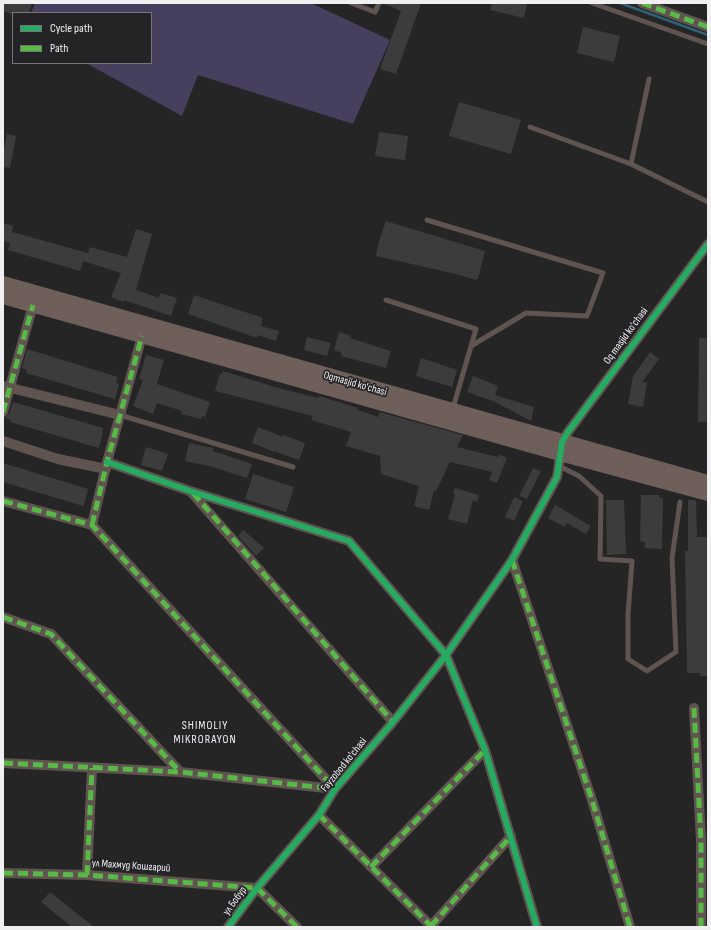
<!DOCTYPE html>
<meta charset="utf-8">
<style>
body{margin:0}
#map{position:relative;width:711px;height:930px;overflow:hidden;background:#252526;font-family:"Sofia Sans Condensed",sans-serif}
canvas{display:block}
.frame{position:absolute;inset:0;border:4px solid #f0f0f2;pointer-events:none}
.legend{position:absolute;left:12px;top:12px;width:140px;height:52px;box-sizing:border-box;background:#242427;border:1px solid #767678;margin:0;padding:5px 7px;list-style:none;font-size:12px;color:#f0f0f2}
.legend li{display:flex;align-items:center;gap:8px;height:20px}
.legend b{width:20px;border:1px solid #767678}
</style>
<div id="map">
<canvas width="711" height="930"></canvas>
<div class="frame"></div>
<ul class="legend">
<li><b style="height:5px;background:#26ab63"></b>Cycle path</li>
<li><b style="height:5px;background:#58b947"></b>Path</li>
</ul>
</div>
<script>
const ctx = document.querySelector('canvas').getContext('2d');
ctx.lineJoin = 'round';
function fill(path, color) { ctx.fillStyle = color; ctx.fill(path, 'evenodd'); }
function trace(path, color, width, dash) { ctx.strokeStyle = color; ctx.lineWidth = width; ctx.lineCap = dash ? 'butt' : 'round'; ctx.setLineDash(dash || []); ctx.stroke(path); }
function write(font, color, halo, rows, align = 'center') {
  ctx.font = font + ' "Sofia Sans Condensed",sans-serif'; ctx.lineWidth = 3.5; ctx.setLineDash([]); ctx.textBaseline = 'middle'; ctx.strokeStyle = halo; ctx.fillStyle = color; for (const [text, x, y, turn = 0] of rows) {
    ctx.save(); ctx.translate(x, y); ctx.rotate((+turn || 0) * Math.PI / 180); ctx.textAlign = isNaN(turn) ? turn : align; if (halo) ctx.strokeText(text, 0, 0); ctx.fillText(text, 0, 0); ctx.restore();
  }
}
const green = new Path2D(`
 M35,3H311L390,40L353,124L198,75L182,116L86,63H151V13H31Z`);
const stream = new Path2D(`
 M620,3L708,35`);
const building = new Path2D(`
 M3,3H32L29,13H13V15L3,11Z
 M383,3H421L396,74L380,69L401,11Z
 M492,3H527L524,18L490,10Z
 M583,27L620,36L614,62L577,53Z
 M459,102L521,120L511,154L449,136Z
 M379,132L408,136L405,160L375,156Z
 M7,134L16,136L10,168L3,167V154Z
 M386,221L485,251L478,279H476V280L456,274L376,256L379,241Z
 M3,223L13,226L12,232L88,253L90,247L127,257L136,229L152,234L136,290L159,298L160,293L177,298L171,316L124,300L123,302L111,297L121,273L83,261L80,271L8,250L10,243L3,241Z
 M194,295L263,318L261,326L279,331L276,341L257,335V338L188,314Z
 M339,332L351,336L350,338L391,351L386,368L341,356L342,353L334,350Z
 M307,337L331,343L327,356L304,350Z
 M699,338H708V422H698Z
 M27,349L118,377L116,383L119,384L115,399L26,373L27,370L22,368Z
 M650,352L659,359L642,382L647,383L643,407L628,404L633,376Z
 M146,355L164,360L157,384L210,402L205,417L202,416L201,419L181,414L182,411L157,403L153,414L133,406L143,380L139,379Z
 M421,358L457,370L452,387L416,376Z
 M223,371L275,387L318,398L319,396L358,408L357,410L379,417V412L463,435L457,447L498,457L499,454L507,458L497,483L489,480L492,472L450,462L436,491H434L429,510L414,506L419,486L381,474L380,456L346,446L351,432L311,420L313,416L215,391L220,374L222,375Z
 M473,376L498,386L495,395L534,407L531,421L495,402L467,392Z
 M13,402L103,428L102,432H103L99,448L10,422L11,420L5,418L9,414Z
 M258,427L283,437V435L305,443L299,460L274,451V452L252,443Z
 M189,443L213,448V451L252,464L247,478L209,466L185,461Z
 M146,447L168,454L162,471L141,465Z
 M3,463L88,489L84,505L83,506L3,482Z
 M533,468L541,471L527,499L519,496Z
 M253,474L294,487L286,512L245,499Z
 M455,488L479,495L477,502L473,500L467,524L448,519L455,495L453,494Z
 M641,495H659V498H663L662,549L645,548V542L640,541Z
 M514,497L523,501L514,521L505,517Z
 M606,500H624L626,554L607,555Z
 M688,500H696L697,537H708V676H700V673H687L685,551H688Z
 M555,505L591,526L586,534L567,523L565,527L548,518Z
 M243,530L264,548L256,556L238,536Z
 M50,892L94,927H72L41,902Z`);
const lane = new Path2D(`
 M351,3L375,12L379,3
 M592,3L708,44
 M649,79L631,164L708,202
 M530,127L631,164
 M427,220L603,273L587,316L526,313L471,346
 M386,300L476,329L453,408
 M120,415L293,467
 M559,466L579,476L601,496L600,559L632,561L628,615V659L647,671L676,652L672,558L680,502`);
const street = new Path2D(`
 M642,3L708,27
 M3,386L120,415
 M3,412L33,305
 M3,441L58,459L106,469
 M107,462L190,491L349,541L446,655L485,750L537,927
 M191,492L393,722
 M3,501L92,525L335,789
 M92,525L107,462L142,336
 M512,560L592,800L630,927
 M3,617L51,634L180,772
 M694,708L701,841V927
 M3,763L180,772L335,789
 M319,815L432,927
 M371,867L485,750
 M3,873L87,875L257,888
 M87,875L92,768
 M257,888L297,927
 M431,926L511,836
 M228,927L257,888L319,815L335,789L393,722L446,655L512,560L557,477L562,442L568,432L708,244`);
const secondary = new Path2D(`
 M3,283L708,482
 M3,297L560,454L708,494`);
const quiet = new Path2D(`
 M642,3L708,27
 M3,412L33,305
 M193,493L393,722
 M3,501L92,525L335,789
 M92,525L107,462L142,336
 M512,560L592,800L630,927
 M3,617L51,634L180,772
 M694,708L701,841V927
 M3,763L180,772L335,789
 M319,815L432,927
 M371,867L485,750
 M3,873L87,875L257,888L297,927
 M87,875L92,768
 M431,926L511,836`);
const cycleway = new Path2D(`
 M107,462L190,491L349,541L446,655L485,750L537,927
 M228,927L257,888L319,815L335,789L393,722L446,655L512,560L557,477L562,442L568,432L708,244`);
const streetNames = [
 ["Oq masjid ko'chasi",626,336,-54],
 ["Oqmasjid ko'chasi",355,384,16],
 ["Fayzobod ko'chasi",344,765,-51],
 ["ул Махмуд Кошгарий",131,866,4],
 ["ул Бобур",235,901,-54]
];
const neighbourhoodNames = [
 ["SHIMOLIY",205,726],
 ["MIKRORAYON",205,740]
];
fill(green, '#463f5e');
trace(stream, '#2c6178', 2.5);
fill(building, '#3d3c3d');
trace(lane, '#605450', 5);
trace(street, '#605450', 10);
trace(secondary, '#6e5f5b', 14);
trace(quiet, '#58b947', 5, [10, 5]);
trace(cycleway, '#26ab63', 6);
write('11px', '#f0f0f2', '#242427', streetNames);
ctx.letterSpacing = '1px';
write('12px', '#f0f0f2', '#242427', neighbourhoodNames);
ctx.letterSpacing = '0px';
</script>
